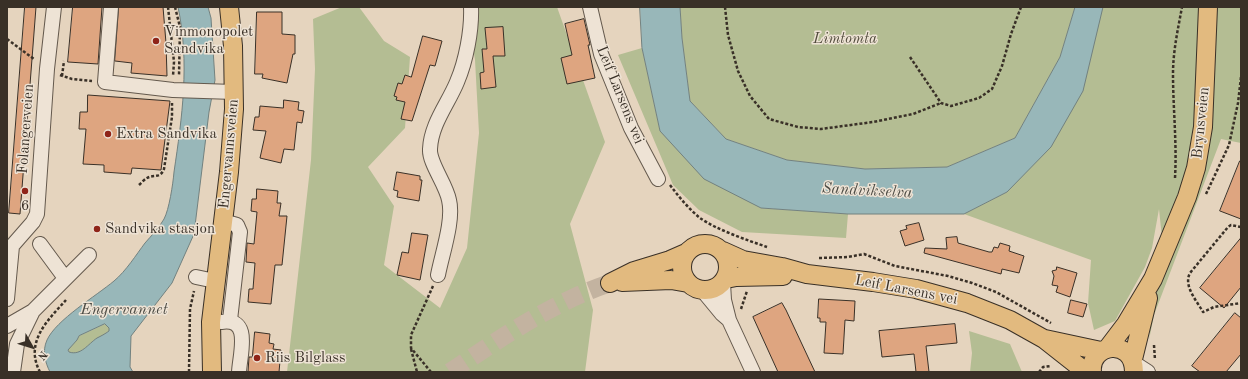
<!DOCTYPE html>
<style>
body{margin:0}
#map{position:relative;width:1248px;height:379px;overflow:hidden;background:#e5d4be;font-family:"Old Standard TT",serif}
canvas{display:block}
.frame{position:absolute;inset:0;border:8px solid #393027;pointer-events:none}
.north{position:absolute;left:12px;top:327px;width:40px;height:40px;-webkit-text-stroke:3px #eee3d5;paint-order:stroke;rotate:129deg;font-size:11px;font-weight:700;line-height:16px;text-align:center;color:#393027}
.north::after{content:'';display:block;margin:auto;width:14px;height:18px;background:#393027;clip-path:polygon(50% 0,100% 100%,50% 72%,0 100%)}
</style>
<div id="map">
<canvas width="1248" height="379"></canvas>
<div class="frame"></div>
<div class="north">N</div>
</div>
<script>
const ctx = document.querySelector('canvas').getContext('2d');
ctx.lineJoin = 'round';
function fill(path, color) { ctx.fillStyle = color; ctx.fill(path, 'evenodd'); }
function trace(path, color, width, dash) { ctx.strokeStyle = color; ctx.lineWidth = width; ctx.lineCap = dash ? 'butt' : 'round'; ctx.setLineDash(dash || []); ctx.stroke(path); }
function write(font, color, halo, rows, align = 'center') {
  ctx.font = font + ' "Old Standard TT",serif'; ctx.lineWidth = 3; ctx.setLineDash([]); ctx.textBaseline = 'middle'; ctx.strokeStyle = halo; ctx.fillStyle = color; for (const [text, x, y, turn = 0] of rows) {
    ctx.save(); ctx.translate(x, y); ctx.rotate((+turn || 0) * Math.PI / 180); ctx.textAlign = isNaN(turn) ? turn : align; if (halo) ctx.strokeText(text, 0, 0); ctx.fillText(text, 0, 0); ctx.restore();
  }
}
const green = new Path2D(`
 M342,7H359L384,41L410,57L405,128L368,167L394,206L384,265L440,308L467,248L479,133L475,60L467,7H557L605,142L570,224L593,310L585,372H287L311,160L315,69L313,19Z
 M680,7H1075L1060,57L1015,138L947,167L865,169L787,160L726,139L690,101L682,38Z
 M1098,7H1241V143L1221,139L1154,315L1149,340L1154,295L1165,267L1159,209L1152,248L1145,267L1115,321L1094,330L1088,303L1091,260L964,214L1007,192Z
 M642,48L660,131L761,208L848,214L846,238L742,232L699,210L673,185L618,55Z
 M105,324L109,328V331L79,353L74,354L69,352L68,349L77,340L79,336Z
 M969,331L1010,344L1022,372H970L972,353Z`);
const water = new Path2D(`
 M178,7H208L211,18L215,80L209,112L194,234L172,283L131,336L130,367L133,372H50C45,362 42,351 47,340C56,320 96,296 114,281C126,271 136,255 145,243C151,236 159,228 164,219C169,210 173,184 174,172C182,118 190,62 178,7ZM105,324L109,328V331C105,334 101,336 97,338C88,344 81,356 69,352L68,350L77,340L79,336Z
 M640,7H680L682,38L690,101L726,139L787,160L865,169L947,167L1015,138L1060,57L1075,7H1103L1083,91L1051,147L1007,192L964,214H848L761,208L704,179L660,131L642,48Z`);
const building = new Path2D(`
 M25,7H36L20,214L9,213Z
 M73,7H102L98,64L68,62Z
 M119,7H163L166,43L167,76L131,73L132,63L115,61Z
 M257,12H282V34L295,35V54H293L287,83L262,78L263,74H255Z
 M584,19L590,45H588L595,78L567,84L561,58L572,55L565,24Z
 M503,27L505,56H493L496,87L481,89L480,73L484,72L482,49H487L485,28Z
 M423,36L442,41L435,66L430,65L412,121L401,119L405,102L396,100L397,97L394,96L398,83L402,84L405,75L411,77Z
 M88,95L170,101L161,170L132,168L131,174L104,172V165L83,164L86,129H79L80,112H87Z
 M284,100L299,102L298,110L304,111L302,123L297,122L294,150L284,149L281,163L260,158L266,131L253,130L255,117H259L260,106L283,108Z
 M1240,161H1241V219L1220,211Z
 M397,172L420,176V180H422L419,201L397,197L398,191L394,190Z
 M257,189L278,191L277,203H281L279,216H287L282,265H275L271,304L248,302L249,289H253L255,263L246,262L247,243L254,244L257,212L251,211L252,199H256Z
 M919,223L924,240L905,246L900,231L907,229L906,226Z
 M412,233L428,235L420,280L397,275L402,252L408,253Z
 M957,237L958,243L989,252H992L994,247L998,248L1000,243L1010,246L1009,251L1024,256L1019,273L1002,269L1001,274L924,253L925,248L947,249L946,238Z
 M1241,238V287L1224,308L1200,288Z
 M1057,267L1077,273L1070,297L1056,292L1058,286L1052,285L1054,276L1052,271L1056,270Z
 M819,299L855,301L854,321L845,320L843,354L824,353L826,322H820V318H818Z
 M1071,300L1087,304L1083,317L1068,313Z
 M782,303L786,310L815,372H778L753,317Z
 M1235,313L1241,318V354L1226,372H1200L1192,366Z
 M955,324L957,343L926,346L929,372H916L914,354L882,357L879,331Z
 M255,332L270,334L269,343L274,344L273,349L281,350L279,372H248L249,357H252Z`);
const majorTunnel = new Path2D(`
 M450,372C501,338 551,303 610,283`);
const path = new Path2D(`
 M168,7L174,62L173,76
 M175,7L180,27L179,76
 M725,7L728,35L738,71L750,96L769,119L798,127L821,129L873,122L913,114L941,103
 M7,39L34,59
 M910,57L941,103L951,106L979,98L992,89L1002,66L1011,34L1021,7
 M60,75L72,79L92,81
 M62,76L64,61
 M1175,178C1177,143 1173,108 1173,74C1173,51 1178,29 1182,7
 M139,185C142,182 145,179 147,178C154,174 160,179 164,169L172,117V103
 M670,185C679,197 689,209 700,218C717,230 747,240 767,247
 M1206,194L1229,145L1238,103L1241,77
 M1241,227L1231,225L1228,227L1190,273C1183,286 1197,301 1203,312L1214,307L1241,303
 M819,258L848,257L864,254L895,266L948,276L972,283L996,292L1051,323
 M741,309L747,291
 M1154,345L1155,360
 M411,349L417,372
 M40,372C24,342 48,320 66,300
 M189,372L190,309L194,291
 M431,372L411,348V335L433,286
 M1039,372L1043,367L1051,366`);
const minor = new Path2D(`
 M111,7L105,82L173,90L234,92
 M590,7L601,54L631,128L658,179
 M223,221L237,225L240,232L230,320
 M40,244L65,278
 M438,275C442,254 454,220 449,200C446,184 429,163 430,149C431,124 448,104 457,82C466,61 472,30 471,7
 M196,277L215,281
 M723,283L724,300L729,320L753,372
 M703,291L722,314L729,320
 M7,299L12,246L33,222L37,214L47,69L54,7
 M221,322C252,317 240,353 239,372
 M7,326L33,311L89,255
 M1134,363L1148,372
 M13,372L17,344L33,311`);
const major = new Path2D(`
 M682 267a23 23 0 1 1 46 0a23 23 0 1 1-46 0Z
 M723,251L743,260L782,267L807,274L873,282L916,289L967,303L1010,320L1044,339L1086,372
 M726,279L736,277L783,276
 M622,282L671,280L688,283
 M610,283L634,271L670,260L686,253
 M1045,339L1101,351
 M1107,349L1126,324L1153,279L1187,197L1196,168L1203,127L1208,7
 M1133,359L1148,298
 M212,372L211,322L229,172L234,109L233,46L229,7
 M1092,372C1089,343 1134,337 1134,372`);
const markers = [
 [156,41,4,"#8f2418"],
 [108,134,4,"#8f2418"],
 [25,191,4,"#8f2418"],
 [97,229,4,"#8f2418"],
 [257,358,4,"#8f2418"]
];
const poiNames = [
 ["Vinmonopolet",164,32],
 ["Sandvika",164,49],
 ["Extra Sandvika",116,134],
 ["6",25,206,"center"],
 ["Sandvika stasjon",105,229],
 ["Riis Bilglass",265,358]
];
const parkNames = [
 ["Limtomta",845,39]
];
const streetNames = [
 ["Leif Larsens vei",620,95,68],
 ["Brynsveien",1201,123,-84],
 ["Folangerveien",26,129,-86],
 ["Engervannsveien",229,154,-85],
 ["Leif Larsens vei",906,290,11]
];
const waterNames = [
 ["Sandvikselva",867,191,3],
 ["Engervannet",124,310]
];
fill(green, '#b4bd93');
fill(water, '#98b7b9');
trace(water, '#72817f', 1);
fill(building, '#dea580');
trace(building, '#393027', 1);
trace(majorTunnel, '#c3b3a0', 18, [18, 9]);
trace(minor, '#64594d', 16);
trace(major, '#393027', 20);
trace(path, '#393027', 2.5, [3, 2]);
trace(minor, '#eee3d5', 14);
trace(major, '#e2ba7f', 18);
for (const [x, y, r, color] of markers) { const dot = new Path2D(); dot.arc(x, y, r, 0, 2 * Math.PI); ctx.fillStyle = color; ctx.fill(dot); trace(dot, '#eee3d5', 1.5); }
write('15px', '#393027', '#eee3d5', poiNames, 'left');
write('italic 15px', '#524c3d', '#eee3d5', parkNames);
write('15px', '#393027', '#eee3d5', streetNames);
write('italic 16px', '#4c4b44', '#eee3d5', waterNames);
</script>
